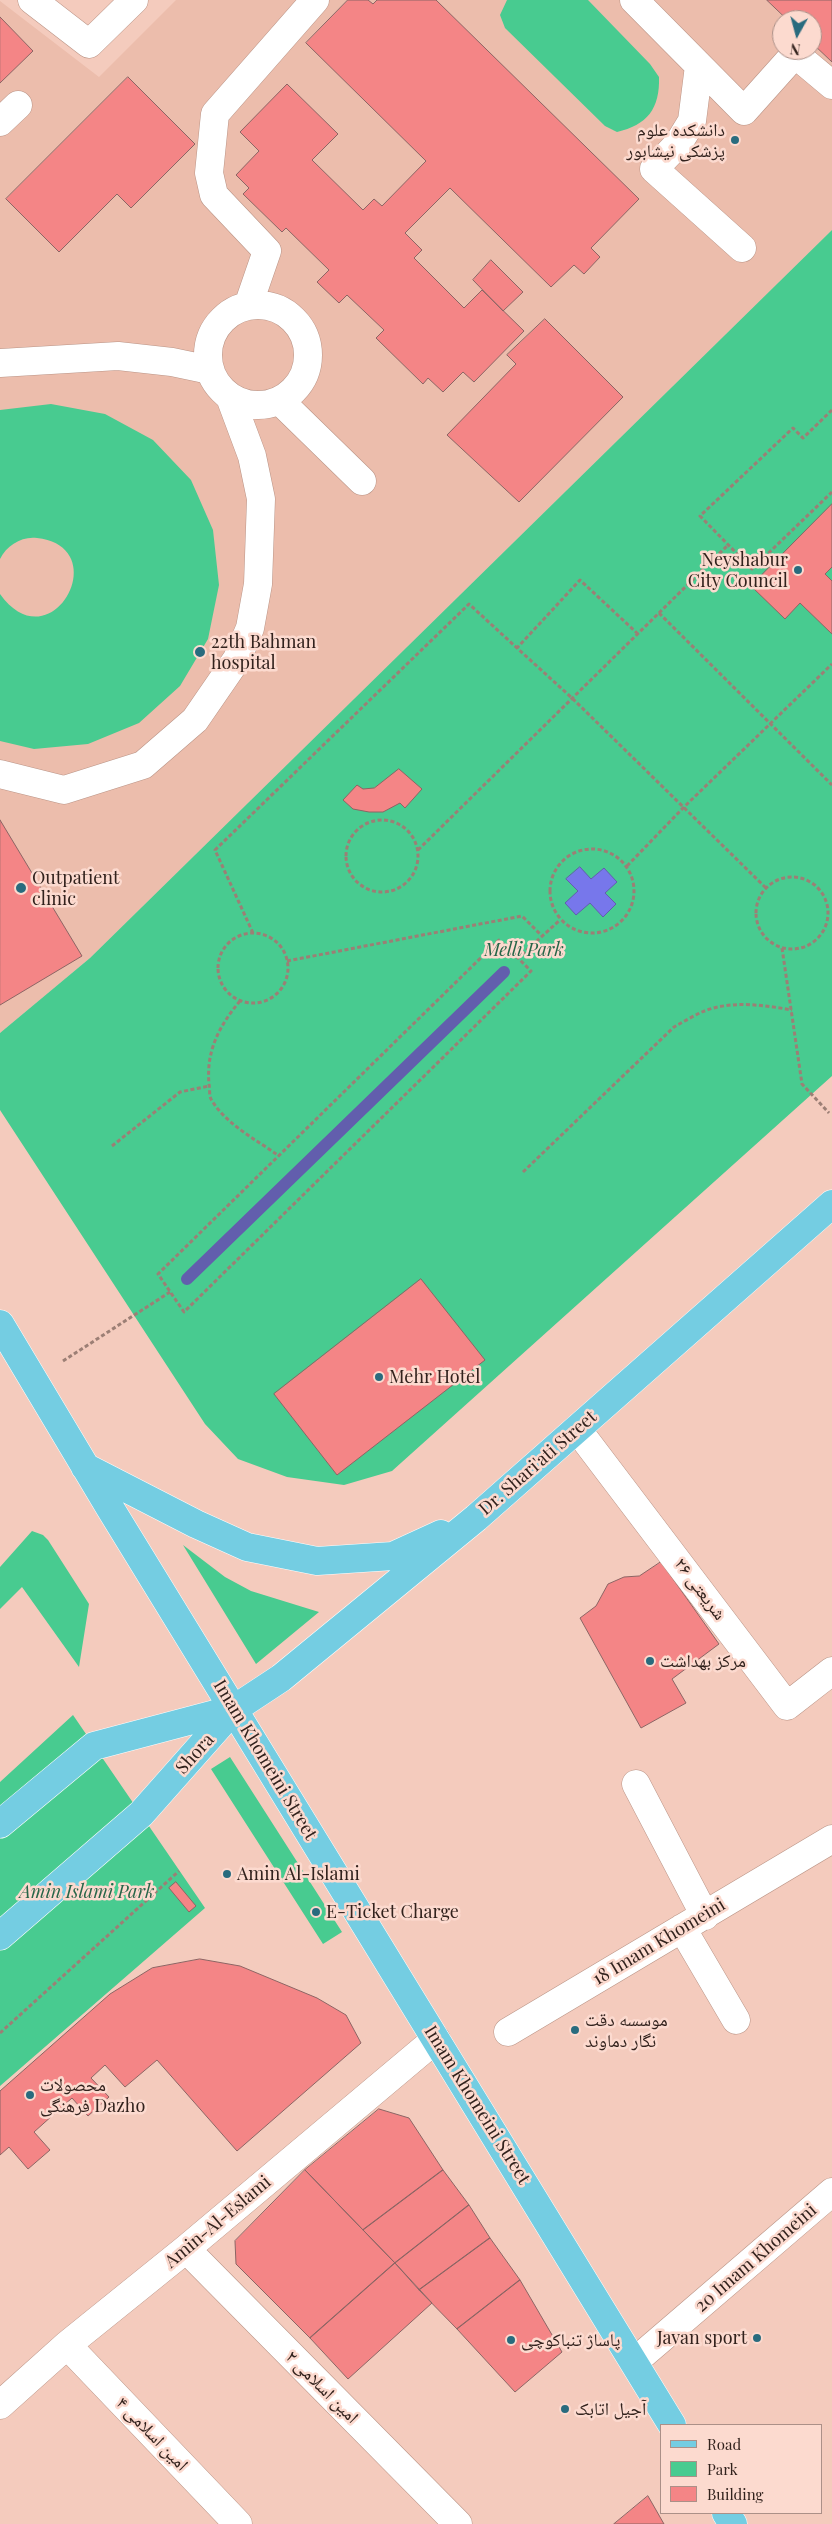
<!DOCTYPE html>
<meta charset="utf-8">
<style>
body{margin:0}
#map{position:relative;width:832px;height:2524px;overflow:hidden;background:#f4cbbd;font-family:"Playfair Display",serif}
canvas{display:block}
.legend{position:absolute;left:660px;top:2424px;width:162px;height:90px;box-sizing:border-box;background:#fcdacf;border:1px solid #ab9088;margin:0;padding:6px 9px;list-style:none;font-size:15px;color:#32221d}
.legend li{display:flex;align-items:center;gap:10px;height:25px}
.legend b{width:25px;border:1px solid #ab9088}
.north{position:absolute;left:772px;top:10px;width:50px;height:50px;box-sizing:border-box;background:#fcdacf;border:1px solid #ab9088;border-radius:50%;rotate:187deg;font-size:14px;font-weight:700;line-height:20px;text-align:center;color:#32221d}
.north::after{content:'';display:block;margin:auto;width:18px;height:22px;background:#296b7e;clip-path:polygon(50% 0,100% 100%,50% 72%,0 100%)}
</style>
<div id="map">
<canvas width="832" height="2524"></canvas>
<ul class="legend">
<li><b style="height:6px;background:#74cde2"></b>Road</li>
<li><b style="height:14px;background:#48cb90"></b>Park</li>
<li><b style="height:14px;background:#f48586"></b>Building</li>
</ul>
<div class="north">N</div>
</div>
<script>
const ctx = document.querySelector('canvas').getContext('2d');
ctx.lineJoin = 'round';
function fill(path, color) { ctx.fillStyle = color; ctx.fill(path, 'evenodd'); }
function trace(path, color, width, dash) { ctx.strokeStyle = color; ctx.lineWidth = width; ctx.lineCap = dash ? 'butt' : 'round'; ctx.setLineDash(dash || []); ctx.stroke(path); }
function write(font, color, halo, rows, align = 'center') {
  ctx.font = font + ' "Playfair Display","Noto Naskh Arabic",serif'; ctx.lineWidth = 5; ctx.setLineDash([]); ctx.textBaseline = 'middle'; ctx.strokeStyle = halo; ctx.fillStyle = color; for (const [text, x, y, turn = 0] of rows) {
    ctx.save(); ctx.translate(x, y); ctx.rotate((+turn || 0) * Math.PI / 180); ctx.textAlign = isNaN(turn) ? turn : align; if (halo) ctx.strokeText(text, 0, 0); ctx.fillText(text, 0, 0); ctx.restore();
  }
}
const built = new Path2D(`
 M176,0H832V230L90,958L0,1033V1L99,77ZM782,20H812V50H782Z`);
const green = new Path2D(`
 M507,0H588L650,64L659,77C660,109 647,125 617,132L605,126L505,28L500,15Z
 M832,230V1076L392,1471L344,1485L287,1477L238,1459L205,1424L0,1110V1033L90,958Z
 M51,404L105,414L153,440L191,480L213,530L219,585L208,639L180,686L139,723L88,744L34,749L0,741V594C51,665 116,547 37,538C22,536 7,545 0,559V410Z
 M32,1531L43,1535L48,1540L89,1604L79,1667L22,1587L0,1609V1567Z
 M183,1545L225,1577L251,1591L319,1612L256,1664Z
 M73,1715L205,1908L0,2086V1782Z
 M230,1757L342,1932L323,1944L211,1769Z`);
const water = new Path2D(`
 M580,867L591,879L604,868L617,882L605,893L616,904L603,917L590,903L576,915L565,903L578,891L566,879Z`);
const stream = new Path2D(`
 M187,1279L504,972`);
const building = new Path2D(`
 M348,0H368L373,4L377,0H436L639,199L591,248L600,257L584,274L574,265L551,287L450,188L405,233L422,250L414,258L464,308L482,290L524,331L474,382L463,372L443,392L428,378L423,384L376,338L384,330L347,295L339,303L317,282L329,270L286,228L282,232L243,194L249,188L236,175L259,151L240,132L287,84L338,134L312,160L363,210L374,199L382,206L426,161L306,43Z
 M767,0H832V62L812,43V20H788Z
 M0,17L33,51L0,83Z
 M128,77L195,144L131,208L117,194L59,252L6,199Z
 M491,260L523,292L503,311L473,280Z
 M545,319L623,397L519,502L447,435L516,364L507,355Z
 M832,504V567L825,574L832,581V634L800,603L785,619L751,586Z
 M399,769L422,789L405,808L400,803L383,812H369L353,809L343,800L357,785L363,789L374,788Z
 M0,820L82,956L0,1005Z
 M421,1279L485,1360L337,1475L274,1394Z
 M661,1562L719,1644L672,1679L686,1703L641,1728L580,1618L596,1606L608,1584L624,1577L639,1576Z
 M176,1882L196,1906L189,1912L169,1888Z
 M200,1959L240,1966L317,1998L346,2015L361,2043L237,2151L157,2060L125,2087L105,2065L91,2078L109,2097L88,2116L72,2098L34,2132L50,2150L28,2169L9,2147L0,2155V2091L110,1994L152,1968Z
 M379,2109L409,2118L443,2170L363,2230L305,2170Z
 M305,2170L395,2263L310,2338L236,2264L235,2241Z
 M443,2170L469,2205L395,2263L363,2230Z
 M469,2205L490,2238L419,2290L395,2263Z
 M490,2238L520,2280L457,2329L419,2290Z
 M395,2263L432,2303L348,2379L310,2338Z
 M520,2280L562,2352L515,2392L457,2329Z
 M648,2496L664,2524H614Z`);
const path = new Path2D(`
 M832,410L803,438L793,428L700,516L752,569L832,492
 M659,613L832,785
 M638,634L580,580L517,648L572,698L766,888
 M346 856a36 36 0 1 1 72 0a36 36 0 1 1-72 0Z
 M550 891a42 42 0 1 1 84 0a42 42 0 1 1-84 0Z
 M418,850L728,545
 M627,866L684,807L832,664
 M756 913a36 36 0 1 1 72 0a36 36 0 1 1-72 0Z
 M218 968a35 35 0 1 1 70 0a35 35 0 1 1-70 0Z
 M253,933L215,850L469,604L517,648
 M782,948L802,1084L829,1113
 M518,958L499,940L158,1274L184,1312L531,971L518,958L560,920
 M287,961L522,916L542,936
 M240,1001C219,1026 206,1051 209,1084C210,1089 209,1095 211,1099C225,1124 257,1140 279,1156
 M112,1146L180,1092L209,1086
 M523,1172L674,1027C683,1022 693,1016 702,1012C730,1000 763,1005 792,1010
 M63,1361L170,1292
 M0,2033L179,1871`);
const minor = new Path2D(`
 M32,0L89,44L134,0
 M634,0L744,111L795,54L832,85
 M699,66L692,121L678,144L654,169L742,248
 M0,122L18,105
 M208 355a50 50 0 1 1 100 0a50 50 0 1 1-100 0Z
 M248,306L267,251L214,195L209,173L215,114L315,0
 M0,363L118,356L172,362L210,370
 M280,401L362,481
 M0,774L64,790L143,765L195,720L237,659L250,628L258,584L261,499L252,456L230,397
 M577,1429L787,1706L832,1671
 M636,1784L705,1916
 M682,1928L736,2020
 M508,2032L832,1839
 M186,2249L458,2524
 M67,2345L238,2524
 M634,2362L832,2192
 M0,2405L67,2345L186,2249L436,2039`);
const major = new Path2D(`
 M0,1324L110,1508L672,2425
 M85,1467L196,1524L247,1547L317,1561L393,1556L441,1534
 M0,1824L94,1746L234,1709
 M0,1936L141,1814L234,1709L281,1678L476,1518L832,1204
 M726,2513L733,2524`);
const markers = [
 [735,140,5,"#296b7e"],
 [798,570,5,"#296b7e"],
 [200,652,6,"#296b7e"],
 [21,888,6,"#296b7e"],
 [379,1377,5,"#296b7e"],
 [650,1661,5,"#296b7e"],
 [227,1874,5,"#296b7e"],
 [316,1912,5,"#296b7e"],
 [575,2030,5,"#296b7e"],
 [30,2095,5,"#296b7e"],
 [757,2338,5,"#296b7e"],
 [511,2340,5,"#296b7e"],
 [565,2409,5,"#296b7e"]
];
const poiNames = [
 ["دانشکده علوم",725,130,"right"],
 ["پزشکی نیشابور",725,151,"right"],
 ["Neyshabur",788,560,"right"],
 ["City Council",788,581,"right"],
 ["22th Bahman",211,642],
 ["hospital",211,663],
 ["Outpatient",32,878],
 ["clinic",32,899],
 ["Mehr Hotel",389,1377],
 ["مرکز بهداشت",660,1661],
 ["Amin Al-Islami",237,1874],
 ["E-Ticket Charge",326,1912],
 ["موسسه دقت",585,2020],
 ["نگار دماوند",585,2041],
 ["محصولات",40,2085],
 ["فرهنگی Dazho",40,2106],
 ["Javan sport",747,2338,"right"],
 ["پاساژ تنباکوچی",521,2340],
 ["آجیل اتابک",575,2409]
];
const parkNames = [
 ["Melli Park",524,950],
 ["Amin Islami Park",87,1892]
];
const streetNames = [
 ["Dr. Shari'ati Street",538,1463,-41],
 ["شریعتی ۲۶",700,1589,53],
 ["Shora",195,1754,-48],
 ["Imam Khomeini Street",265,1760,59],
 ["18 Imam Khomeini",659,1942,-31],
 ["Imam Khomeini Street",477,2105,58],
 ["Amin-Al-Eslami",218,2222,-40],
 ["20 Imam Khomeini",756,2258,-41],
 ["امین اسلامی ۲",322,2387,45],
 ["امین اسلامی ۴",152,2434,46]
];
fill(built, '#ecbdac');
fill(green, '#48cb90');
fill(water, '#7777eb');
trace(water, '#625ead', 1);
trace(stream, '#625ead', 12);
fill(building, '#f48586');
trace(building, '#8c6564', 1);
trace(minor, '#ba9486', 29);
trace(major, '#fff', 29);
trace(path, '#9c7f75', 3, [4, 2.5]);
trace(minor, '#fff', 28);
trace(major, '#74cde2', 28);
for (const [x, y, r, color] of markers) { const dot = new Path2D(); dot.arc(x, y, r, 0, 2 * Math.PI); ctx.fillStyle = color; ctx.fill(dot); trace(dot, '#fcdacf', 2); }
write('18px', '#32221d', '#fcdacf', poiNames, 'left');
write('italic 18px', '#276548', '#fcdacf', parkNames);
write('18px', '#32221d', '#fcdacf', streetNames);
</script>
